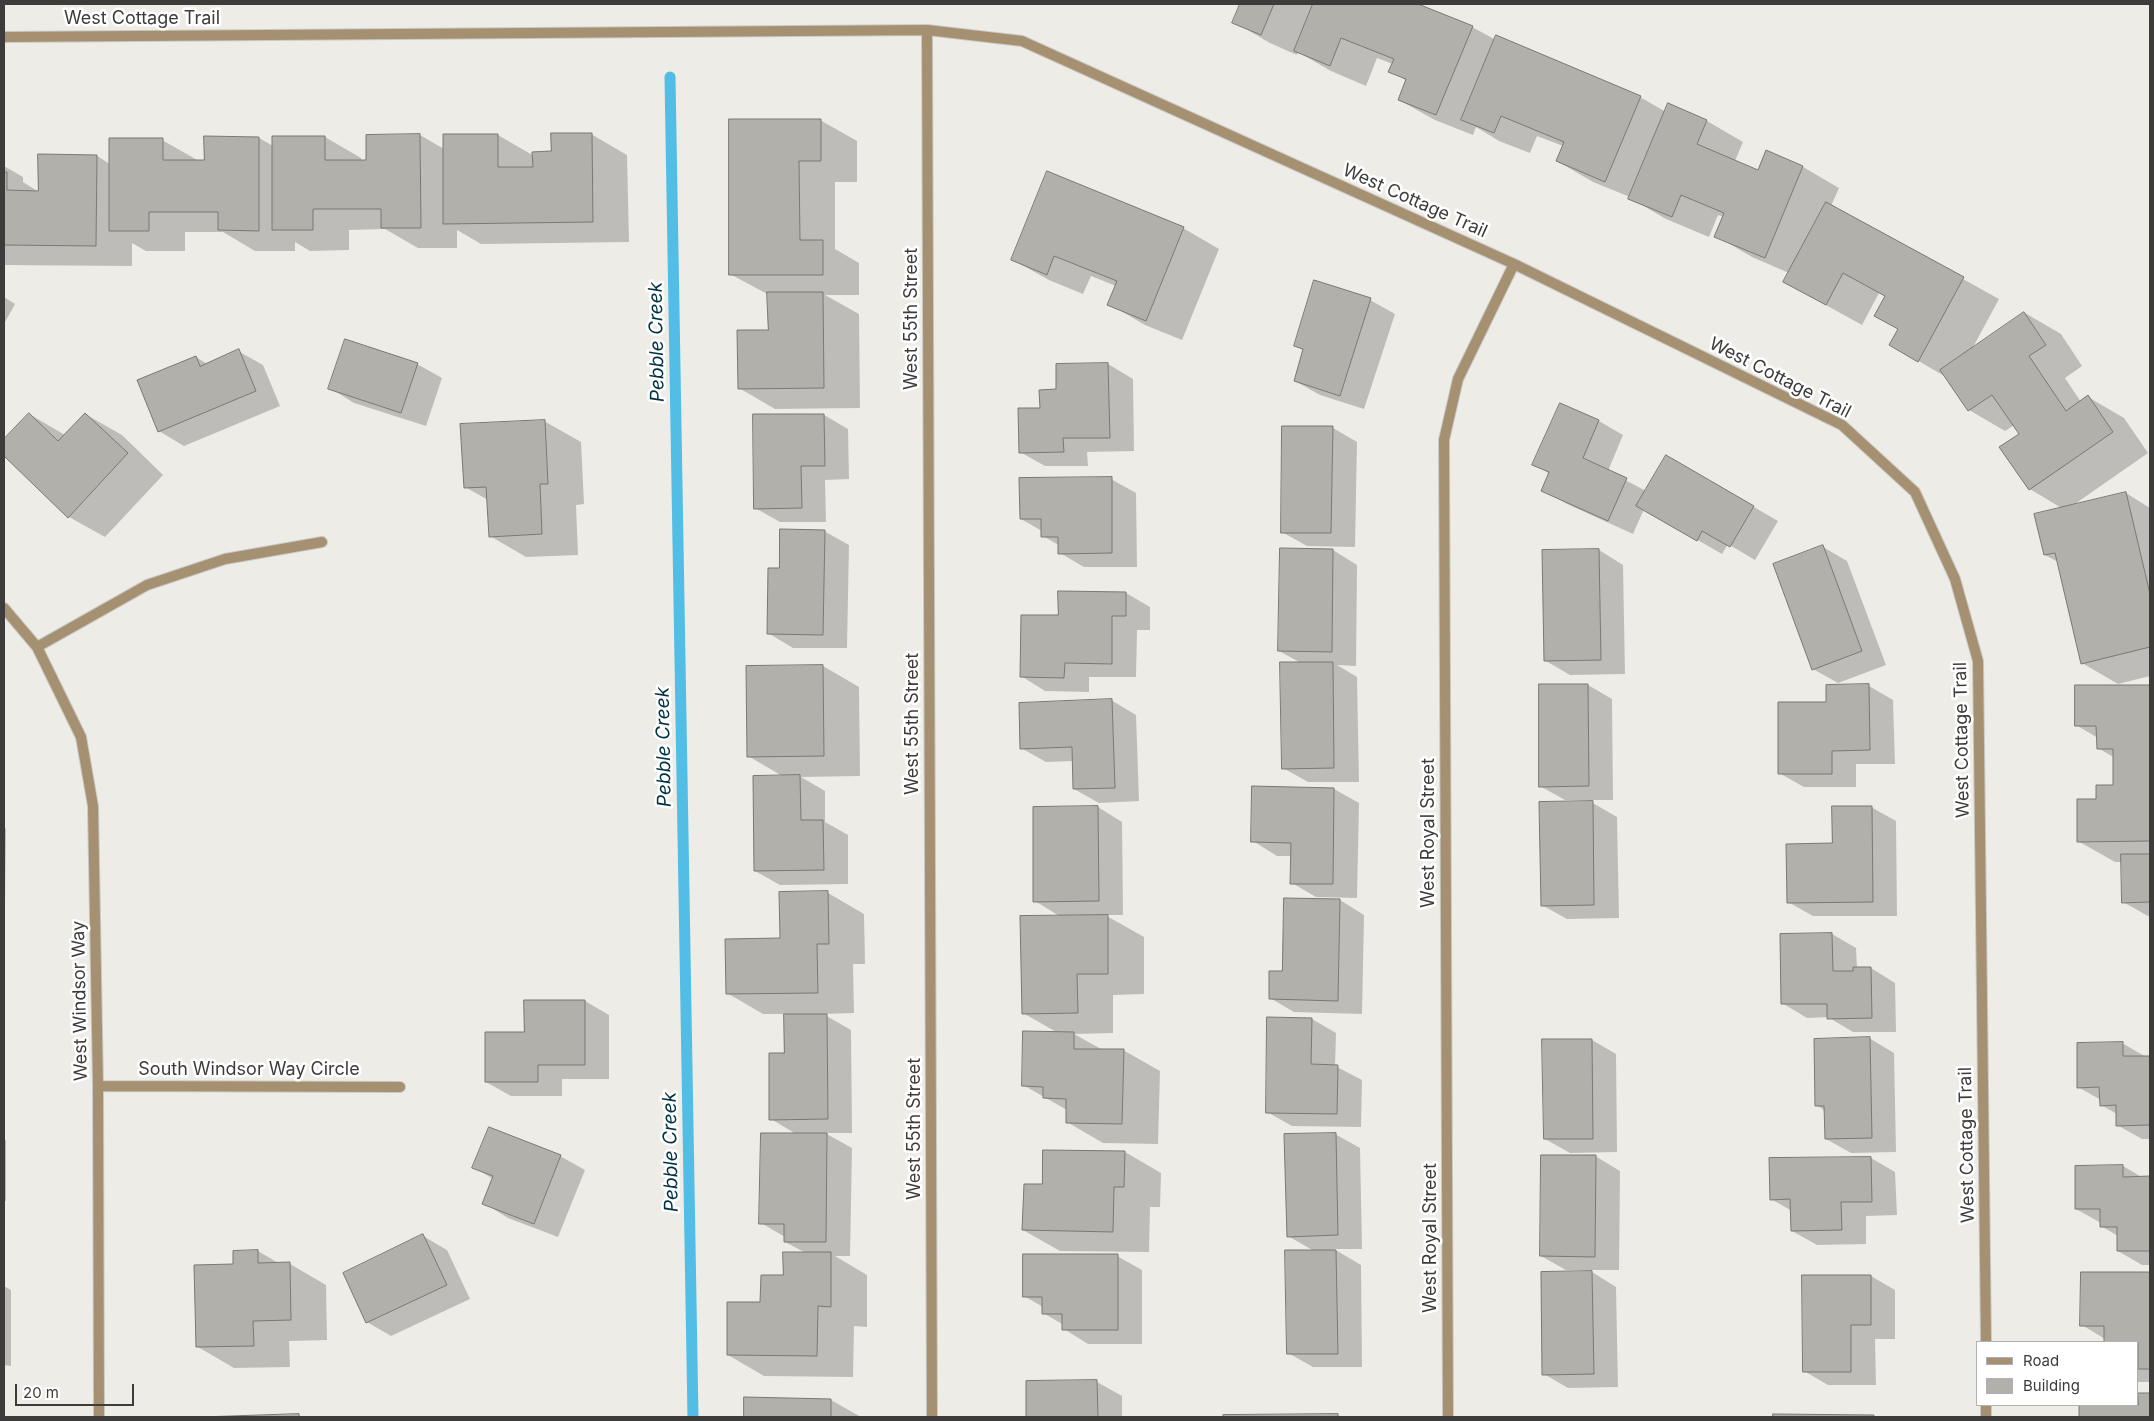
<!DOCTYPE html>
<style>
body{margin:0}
#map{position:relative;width:2154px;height:1421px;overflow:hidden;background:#edece6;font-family:Inter,sans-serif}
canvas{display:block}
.frame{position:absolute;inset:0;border:5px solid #3d3c3a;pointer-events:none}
.legend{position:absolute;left:1976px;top:1341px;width:162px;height:65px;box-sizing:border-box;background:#fff;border:1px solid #b1b1b0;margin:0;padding:6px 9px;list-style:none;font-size:15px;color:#3d3c3a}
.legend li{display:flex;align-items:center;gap:10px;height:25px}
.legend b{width:25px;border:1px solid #b1b1b0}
.scale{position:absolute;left:15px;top:1384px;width:119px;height:22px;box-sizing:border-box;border:2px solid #3d3c3a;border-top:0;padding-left:6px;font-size:15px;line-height:18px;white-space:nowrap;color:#3d3c3a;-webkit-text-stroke:4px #fff;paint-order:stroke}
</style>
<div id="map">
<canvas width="2154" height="1421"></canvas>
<div class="frame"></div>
<ul class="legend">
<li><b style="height:6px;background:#a59071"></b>Road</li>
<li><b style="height:14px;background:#b1b0aa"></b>Building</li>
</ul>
<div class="scale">20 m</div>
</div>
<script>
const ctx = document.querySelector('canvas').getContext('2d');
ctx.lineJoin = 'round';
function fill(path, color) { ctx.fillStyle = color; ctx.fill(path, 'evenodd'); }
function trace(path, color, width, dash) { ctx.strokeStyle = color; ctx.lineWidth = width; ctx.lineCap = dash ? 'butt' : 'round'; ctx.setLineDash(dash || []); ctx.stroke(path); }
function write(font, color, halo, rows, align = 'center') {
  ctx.font = font + ' Inter,sans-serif'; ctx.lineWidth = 5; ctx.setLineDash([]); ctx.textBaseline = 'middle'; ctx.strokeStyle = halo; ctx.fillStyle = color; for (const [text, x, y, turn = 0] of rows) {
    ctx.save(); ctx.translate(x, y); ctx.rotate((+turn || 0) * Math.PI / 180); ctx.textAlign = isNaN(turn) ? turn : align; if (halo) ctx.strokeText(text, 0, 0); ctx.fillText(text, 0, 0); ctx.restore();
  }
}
const shadow = new Path2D(`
 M1239,4H1415L1472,27L1496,40L1640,97L1666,112L1668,105L1707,121L1743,142L1735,161L1758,171L1766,152L1803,167L1839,188L1831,206L1999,299L1972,349L2025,313L2061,334L2082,366L2065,378L2081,402L2088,397L2124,418L2148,453L2072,506L2126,493L2150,508V676L2118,684L2082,663L2058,562L2045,555L2063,509L2030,489L2020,434L2014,425L2005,431L1969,410L1946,377L1891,345L1899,329L1886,296L1879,293L1862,325L1784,282L1789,273L1752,257L1716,236L1724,217L1718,215L1709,237L1666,219L1630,198V197L1593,182L1557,161L1563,146L1537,136L1530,153L1499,141L1476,127L1473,135L1435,120L1399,100L1407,81L1390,71L1393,64L1377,58L1366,86L1331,71L1298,52L1297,55L1270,43L1234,22L1241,5Z
 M820,120L857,141V182H835V249L859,263V295H825L859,314L860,408L775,409L739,388L769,331V295L730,274Z
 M591,134L627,155L629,242L481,244L457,230V248H418L385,229L349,230V250L310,251L295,242V251H255L223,232H185V251H146L132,243V266L4,265V166L23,177V182L39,192L97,156L110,164L162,140L199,161H205L259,138L273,146V138L325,137L361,158V161H368L420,135L444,149L498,135L534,156L552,153Z
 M1183,228L1219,249L1182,340L1145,325L1109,304L1116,286L1091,276L1083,294L1049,280L1013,260Z
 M4,297L15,304L4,324Z
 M1370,300L1395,314L1364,409L1320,395L1295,381L1304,351L1295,345Z
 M238,351L263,365L280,406L184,446L159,431L196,357L207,364Z
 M417,364L442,378L426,426L354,403L330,388Z
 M1108,364L1133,379L1134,451L1087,452L1088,466H1045L1020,452L1041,410L1057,390V365Z
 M1560,404L1599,421L1623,435L1608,471L1646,491L1666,456L1778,521L1755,560L1728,544L1722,554L1644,509L1633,534L1567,504L1543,490L1550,474L1534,464Z
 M29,414L65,435L85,414L122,435L163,475L105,537L69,517L4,455V441Z
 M824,415L848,429L849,479L825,480L826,522H780L755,508Z
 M544,421L581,442L584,504L576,505L578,555L526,557L490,536L488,500L465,487Z
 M1333,428L1357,442L1355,547L1307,546L1282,532Z
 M1111,479L1136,493L1137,567H1084L1060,553V546L1043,536L1042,531L1021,519Z
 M824,531L849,545L847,648H793L768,633L780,570Z
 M1823,547L1847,561L1886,665L1838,683L1813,669Z
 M1333,550L1357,565L1356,666L1337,665L1357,677L1359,782H1308L1283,768L1301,663L1279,651Z
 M1599,550L1623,565L1625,674L1570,675L1546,661Z
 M1126,593L1150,607V630H1137L1136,677H1089V692L1045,691L1021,676L1059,617Z
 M823,666L859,687L860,776L801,777L825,791V822L848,835V884L780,885L755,871L784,777L748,756Z
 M1588,685L1612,699L1613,800H1565L1540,786Z
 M1869,686L1893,700L1895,764H1856V787H1804L1779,773L1828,703Z
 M2150,686V916H2148L2123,902V862H2115L2078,841L2098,801L2115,786V758L2098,748V738L2076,725V687Z
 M1111,700L1136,715L1139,801L1099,803L1074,789L1073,761L1046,762L1021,748Z
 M1253,788L1334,789L1359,803L1357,898L1316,897L1292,883V856H1277L1253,841Z
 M1591,802L1617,817L1619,918L1567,919L1542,905Z
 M1098,807L1122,822L1123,915H1105L1144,937V994L1113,995V1033L1074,1034L1103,1050H1123L1160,1071L1158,1144L1103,1143L1067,1122V1110L1023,1085L1058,1033L1023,1013L1061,917L1035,901Z
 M1871,807L1896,821L1897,916H1813L1788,902Z
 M4,827L6,829L5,904H4Z
 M828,893L864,914L865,964H853L854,1013L823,1014L851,1030L852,1133H825L852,1148L850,1256H835L867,1275V1327L854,1326L853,1377L764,1376L728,1355L784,1276L806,1253L785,1242V1237L761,1223L796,1134L771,1119L785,1054V1014H763L727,993Z
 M1340,900L1364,915L1362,1014L1294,1012L1270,998L1284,973Z
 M1832,934L1856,948L1857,968H1871L1895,983L1896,1032H1853L1828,1017L1807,1018L1782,1003Z
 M4,963H5V1017H4Z
 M585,1001L609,1015V1079H562V1096H511L486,1082L526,1034Z
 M1312,1019L1336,1033L1335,1066L1362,1080L1361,1127L1292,1126L1267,1112Z
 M1869,1038L1894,1053L1896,1152L1851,1153L1826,1139V1111L1816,1105Z
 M1592,1040L1616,1054L1617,1152L1570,1153L1545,1139Z
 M2122,1043L2146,1057H2150V1139H2142L2117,1125V1114L2101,1105V1100L2078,1087Z
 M1335,1134L1360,1148L1362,1249H1334L1361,1265L1362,1367H1313L1288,1353L1314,1251L1288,1236Z
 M4,1139L6,1140V1201H4Z
 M1125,1152L1161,1173L1160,1207H1150L1149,1252L1060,1251L1023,1230L1043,1186Z
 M560,1156L585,1170L558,1237L508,1218L484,1203L493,1179L474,1167Z
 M1595,1156L1620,1171L1619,1270H1566L1541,1256Z
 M1871,1158L1895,1172L1897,1215L1866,1216V1244L1817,1245L1792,1231V1211L1771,1199Z
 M2123,1166L2143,1178H2150V1265H2142L2118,1251V1236L2101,1226V1223L2076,1209Z
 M423,1236L447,1250L470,1299L391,1336L367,1322Z
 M258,1251L280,1264H290L326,1285L327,1340L289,1341L290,1367L234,1368L198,1347L234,1266V1252Z
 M1117,1256L1142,1270V1344H1088L1064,1329V1325L1043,1313V1307L1024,1296Z
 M1592,1272L1616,1287L1618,1387L1568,1388L1544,1374Z
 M2082,1273L2150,1274V1382H2138V1342H2105V1339L2082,1325Z
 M1871,1276L1895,1290V1339H1875L1876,1385H1828L1804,1371Z
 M4,1286L11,1290V1366L4,1365Z
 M1027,1382H1097L1122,1396V1417H1027Z
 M2150,1394V1417H2080V1405H2138V1395Z
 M746,1398L831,1400L861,1417H745Z
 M299,1415L302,1417H229Z
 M1338,1415L1342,1417H1224Z
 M1774,1415L1873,1417H1874H1774Z`);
const stream = new Path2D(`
 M670,77L693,1417`);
const building = new Path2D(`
 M1240,4H1274L1261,35L1232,23Z
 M1313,4H1418L1473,26L1436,115L1398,100L1406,79L1388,72L1394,59L1341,38L1330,66L1294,51Z
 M1496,35L1641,96L1605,182L1556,161L1564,142L1501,116L1494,133L1461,120Z
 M1668,103L1707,120L1697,144L1758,170L1766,150L1803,166L1765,258L1714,237L1724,213L1681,195L1672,217L1628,199Z
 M729,119H821V161H799L800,240H823V275H729Z
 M551,133H592L593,222L443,224V134H498V167H533L532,152L551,151Z
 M420,134L421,228H381V209H313V230H272V136H325V160H366V135Z
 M204,136L259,137V231L218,230V212H149V231H109V138H163V160H204Z
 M38,154L97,155L96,246L4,245V172H7V190L38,191Z
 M1047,171L1184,227L1146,321L1107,305L1117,281L1054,256L1047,275L1011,260Z
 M1826,202L1964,277L1918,362L1889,345L1898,329L1874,316L1885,296L1843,273L1826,305L1783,282Z
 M1314,280L1371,298L1340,396L1294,381L1303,349L1294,346Z
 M767,292H823L824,388L738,389L737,330H768Z
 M2024,312L2046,345L2029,356L2066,411L2088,395L2113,432L2029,490L1999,447L2019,434L1992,395L1968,411L1940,370Z
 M345,339L418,363L401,413L328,389Z
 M239,349L256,391L158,432L137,380L196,356L200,366Z
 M1108,363L1110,438H1063L1064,452L1019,453L1018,408H1040L1039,390L1056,389V364Z
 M1560,403L1599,420L1583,458L1627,478L1608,521L1541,491L1549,472L1532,465Z
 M29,413L58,441L85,413L128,453L68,518L4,456V439Z
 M753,414H824L825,466H801L802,508L754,509Z
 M545,420L548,484H540L542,534L489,537L486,487L464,488L460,424Z
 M1282,426H1333L1331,533H1281Z
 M1666,455L1754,506L1730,547L1702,531L1697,541L1636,506Z
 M1112,477V553L1058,554V537H1041V519H1020L1019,478Z
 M2126,492L2150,594V647L2081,664L2055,553L2044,555L2034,514Z
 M780,529L825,530L823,635L767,634L768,568H779Z
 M1823,545L1862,651L1812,670L1773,564Z
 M1280,548L1333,549L1332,652L1278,651Z
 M1599,549L1601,660L1544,661L1542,550Z
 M1058,591L1126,592V616H1112V664L1065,663L1064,678L1020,677L1021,615H1058Z
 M1280,662H1333L1334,768L1282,769Z
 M823,665L824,756L747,757L746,666Z
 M1539,684H1588L1589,786L1539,787Z
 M1869,684L1870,750L1832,751V774H1778V702H1826V685Z
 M2075,685H2150V841L2077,842V799H2096V785H2113V749H2097L2096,726H2075Z
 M1112,699L1115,788L1073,789L1072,747L1020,749L1019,703Z
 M800,775L801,820H823L824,870L754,871L753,776Z
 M1252,786L1334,788L1333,884H1290L1291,843L1251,842Z
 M1593,801L1594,905L1541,906L1539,802Z
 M1098,806L1099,901L1033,902V807Z
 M1832,806H1872L1873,902L1787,903L1786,844L1832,843Z
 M2121,854H2150V902L2122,903Z
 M828,891L829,944H817L818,993L726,994L725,939L780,938L779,892Z
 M1284,898L1340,899L1338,1001L1269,999V971H1282Z
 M1108,915V974H1077L1078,1013L1022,1014L1020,916Z
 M1832,933L1833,971H1853V967H1871L1872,1018L1827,1019V1004H1781L1780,934Z
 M524,1000H585V1065H538V1082H485V1032H524Z
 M784,1014H827L828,1119L769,1120V1053H784Z
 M1267,1017L1312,1018L1311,1064L1338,1065L1337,1114L1266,1113Z
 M1023,1031L1074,1032V1049H1124L1122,1124L1066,1123V1099L1043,1098V1087L1022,1086Z
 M1870,1037L1872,1138L1825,1139L1824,1106H1815L1814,1039Z
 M1542,1039H1592L1593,1139H1544Z
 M2123,1042V1056H2150V1125L2116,1126V1105L2100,1106L2099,1087L2077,1088V1043Z
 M489,1127L561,1155L534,1224L482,1204L493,1176L472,1168Z
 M761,1133H827L826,1242H784V1224H759Z
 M1336,1133L1338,1235L1287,1237L1284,1134Z
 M1043,1150L1125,1151L1124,1187H1114L1113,1232L1022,1230L1024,1184H1042Z
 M1541,1155H1596L1595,1257L1540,1256Z
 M1871,1157L1872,1202H1841L1842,1230L1791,1231L1790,1199L1770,1200L1769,1158Z
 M2123,1165V1177L2150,1176V1251H2117V1227H2100V1209H2075V1166Z
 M423,1234L447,1285L366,1323L343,1273Z
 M258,1250V1263L290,1262L291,1320L253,1321L254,1346L196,1347L194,1265L233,1264V1251Z
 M1285,1250H1336L1338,1354H1287Z
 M783,1252H831V1307L818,1306L817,1356L727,1355V1302H760L761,1275H783Z
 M1023,1254H1118V1330H1062V1314H1042V1297H1023Z
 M1592,1271L1594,1374L1542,1375L1541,1272Z
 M2081,1272H2150V1369H2138V1342H2104V1326H2080Z
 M1802,1275H1871V1325H1851V1372H1803Z
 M1097,1380L1098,1417H1026V1381Z
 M2138,1393H2150V1417H2079V1405H2138Z
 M744,1397L831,1399V1417H744Z
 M299,1414V1417H202Z
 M1338,1414V1417H1223V1415Z
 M1773,1414L1874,1415V1417H1773Z`);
const minor = new Path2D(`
 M927,30L932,1417
 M4,37L927,30L1022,41L1514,264L1842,425L1915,492L1955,579L1978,661L1986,1342
 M4,608L37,647L81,737L93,806L98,1086L99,1417
 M37,647L147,585L225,559L322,542
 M98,1086L400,1087
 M1986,1405V1417
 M1448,1417L1444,440L1458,379L1514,264`);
const streetNames = [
 ["West Cottage Trail",142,19],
 ["West Cottage Trail",1415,201,24],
 ["West 55th Street",912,319,-90],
 ["West Cottage Trail",1780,378,27],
 ["West 55th Street",913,724,-90],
 ["West Cottage Trail",1962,740,-91],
 ["West Royal Street",1429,833,-90],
 ["West Windsor Way",80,1001,-91],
 ["South Windsor Way Circle",249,1070],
 ["West 55th Street",915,1129,-90],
 ["West Cottage Trail",1967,1145,-91],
 ["West Royal Street",1431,1238,-90]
];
const waterNames = [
 ["Pebble Creek",657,342,-91],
 ["Pebble Creek",664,747,-91],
 ["Pebble Creek",671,1152,-91]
];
fill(shadow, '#0003');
trace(stream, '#52bde5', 11);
fill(building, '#b1b0aa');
trace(building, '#797873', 1);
trace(minor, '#cac9c4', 12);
trace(minor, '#a59071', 10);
write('18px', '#3d3c3a', '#fff', streetNames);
write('italic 19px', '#003243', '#fff', waterNames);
</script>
